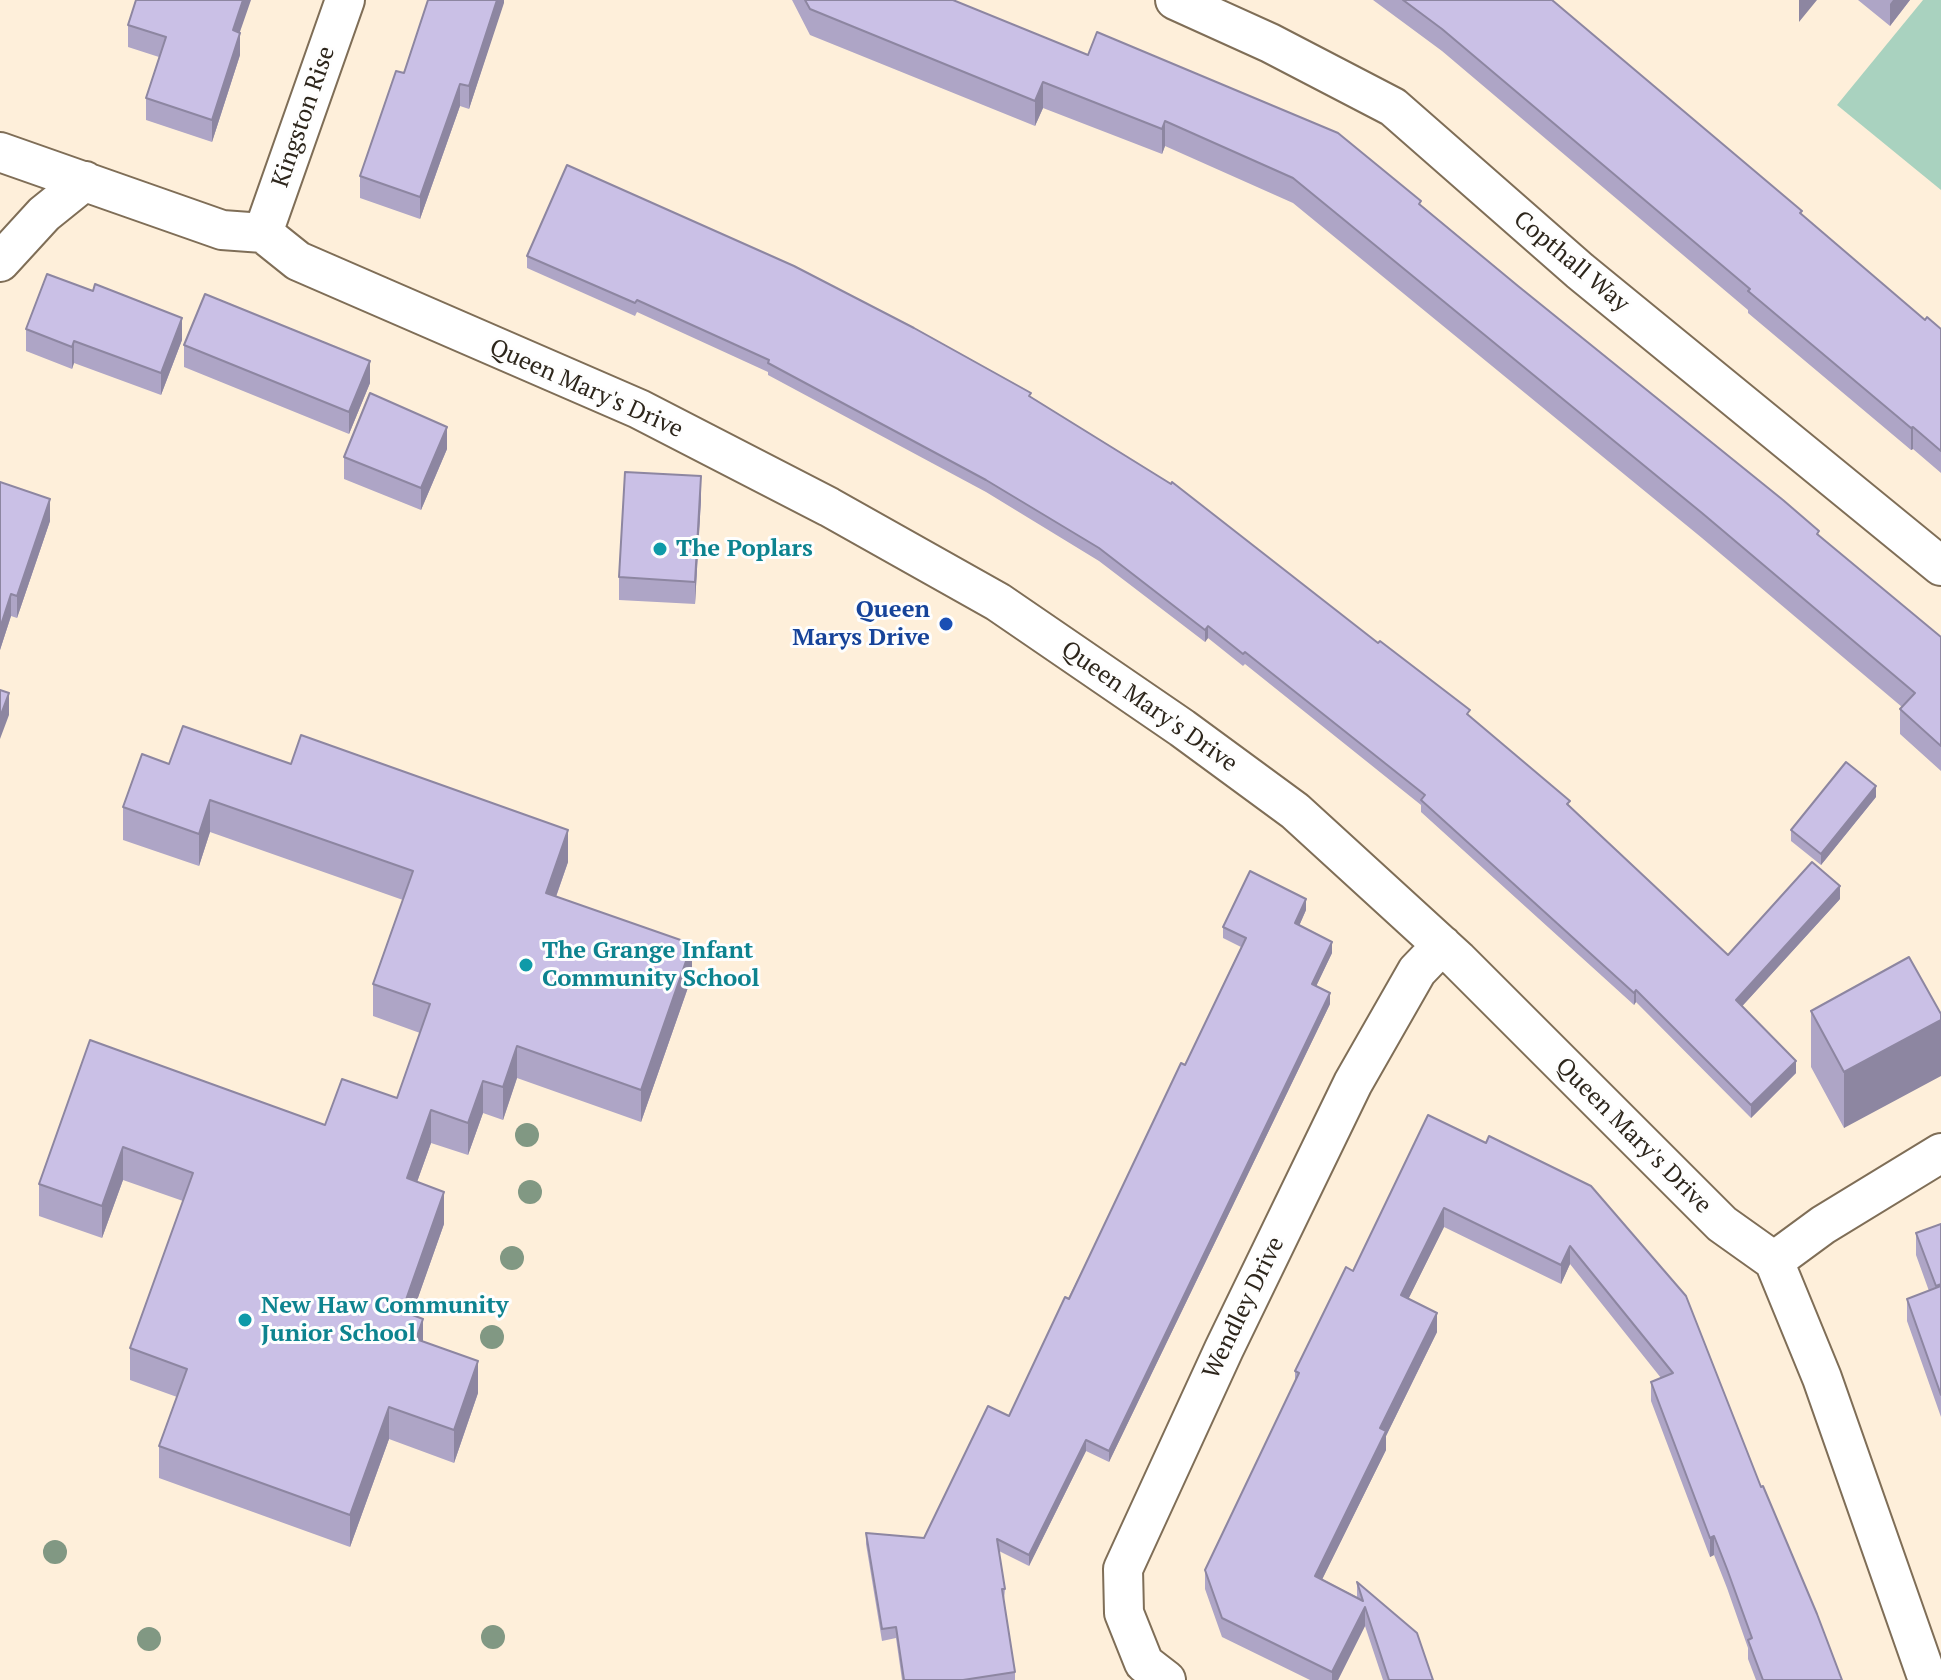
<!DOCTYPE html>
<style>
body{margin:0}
canvas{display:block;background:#feefda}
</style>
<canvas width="1941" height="1680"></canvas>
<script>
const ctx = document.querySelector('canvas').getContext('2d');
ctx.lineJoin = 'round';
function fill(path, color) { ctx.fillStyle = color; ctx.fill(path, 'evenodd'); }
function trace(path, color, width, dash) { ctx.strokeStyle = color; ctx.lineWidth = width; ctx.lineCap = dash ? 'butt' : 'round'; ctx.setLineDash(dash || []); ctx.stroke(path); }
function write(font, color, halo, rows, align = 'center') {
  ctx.font = font + ' "PT Serif",serif'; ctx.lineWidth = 6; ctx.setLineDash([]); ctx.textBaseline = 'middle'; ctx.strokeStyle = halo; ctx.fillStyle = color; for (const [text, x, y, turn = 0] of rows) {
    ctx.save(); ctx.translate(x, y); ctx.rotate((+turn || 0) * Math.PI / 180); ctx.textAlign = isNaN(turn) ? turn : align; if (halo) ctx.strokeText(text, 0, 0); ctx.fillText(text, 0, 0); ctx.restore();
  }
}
const green = new Path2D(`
 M1923,0H1941V190L1837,105Z`);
const minor = new Path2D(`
 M1175,0L1270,43L1393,107L1580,271L1941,566
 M0,152L222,230L263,233L298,261L639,409L829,507L998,602L1182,728L1295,811L1458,960L1722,1224L1774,1261L1822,1378L1928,1680
 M263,233L345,0
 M0,262L44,214L85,181
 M1774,1261L1823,1225L1941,1153
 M1166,1680L1144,1663L1124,1613L1123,1569L1224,1349L1353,1083L1417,971L1442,945`);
const trees = [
 [527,1135],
 [530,1192],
 [512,1258],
 [492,1337],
 [55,1552],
 [493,1637],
 [149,1639]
];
const wall = new Path2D(`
 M504,0L469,109L460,106L420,219L360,198V176L404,73Z
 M792,0H953L1421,205L1941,637V771L1900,734V709L1902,707L1702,538L1293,203L1165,146L1162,154L1043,108L1035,126L810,35Z
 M1373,0H1552L1925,320L1941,329V473L1913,449L1911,450L1748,313V310L1442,51Z
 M1858,0H1910L1890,26Z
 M128,25L240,33V55L212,142L146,120V98L159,57L128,47Z
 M527,256L1031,398L1470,717L1570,806L1728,955L1840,899L1742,1006L1796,1073L1751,1118L1636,1002L1634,1005L1421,812V805L1245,664L1243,666L1208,638L1205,642L1099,561L986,492L768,375V372L637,312L635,316L527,268Z
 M26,329L182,340L161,395L74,363L72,369L26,351Z
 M184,345L370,383L349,434L184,367Z
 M447,449L421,510L344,479V457Z
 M0,482L50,521L17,618L11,616L0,650Z
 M701,499L695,604L619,600V577Z
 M169,764L568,862L556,897L692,976L641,1122L517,1078L503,1120L483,1113L468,1155L431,1143L417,1182L444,1224L412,1314L423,1342L478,1393L454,1463L389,1439L350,1547L159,1478V1446L177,1397L130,1380V1348L183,1201L123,1180L102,1238L39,1216V1184L90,1040L325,1125L397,1098L420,1033L373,1016V984L403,900L210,832L199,866L123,840V807Z
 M1876,797L1821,865L1791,841V830Z
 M1306,910L1299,926L1332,953L1316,986L1330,1004L1109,1462L1086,1451L1029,1566L999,1551L1005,1589L1004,1600L1015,1672V1680H902L896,1638L882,1641L866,1544V1533L924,1538L1009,1416L1185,1065L1241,947L1223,938V927Z
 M1811,1011L1941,1014L1844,1128L1811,1067Z
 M1489,1136L1761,1487L1842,1680H1756L1748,1659V1648L1727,1588L1714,1555L1710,1557L1651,1401V1382L1661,1378L1570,1264L1561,1284L1444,1227L1408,1299L1437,1332L1386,1436V1450L1322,1579L1357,1597V1582L1433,1680H1383L1365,1626L1338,1680H1310L1222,1637L1205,1589V1570L1295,1381V1371L1353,1271L1486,1143Z
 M1941,1224V1417L1907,1321V1299L1929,1291L1916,1255V1233Z`);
const shadedWall = new Path2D(`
 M243,0H251L233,52V30Z
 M497,0H504V3L469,109V86Z
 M1799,0H1817L1799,22Z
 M1893,0H1910L1890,26V4Z
 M240,33V55L212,142V120Z
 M1043,82V108L1035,126V101Z
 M460,84V106L420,219V197Z
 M1165,121V146L1162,154V129Z
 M182,318V340L161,395V373Z
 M74,341V363L72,369V347Z
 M370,361V383L349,434V412Z
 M447,427V449L421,510V488Z
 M1913,427V449L1911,450V428Z
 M701,476V499L695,604V582Z
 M50,499V521L17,618V596Z
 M11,594V616L0,650V628Z
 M1208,626V638L1205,642V630Z
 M9,693V715L0,739V717Z
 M1876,786V797L1821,865V854Z
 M210,800V832L199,866V834Z
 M568,830V862L546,925V893Z
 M1840,886V899L1736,1013V1000Z
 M1306,899V910L1295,935V923Z
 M1332,942V953L1312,995V984Z
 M692,944V976L641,1122V1090Z
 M1636,990V1002L1634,1005V993Z
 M1330,993V1004L1109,1462V1451Z
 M1941,1020V1076L1844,1128V1072Z
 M517,1046V1078L503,1120V1087Z
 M1796,1061V1073L1751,1118V1105Z
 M483,1081V1113L468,1155V1123Z
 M431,1110V1143L407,1210V1178Z
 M123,1147V1180L102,1238V1206Z
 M444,1192V1224L402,1343V1311Z
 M1444,1208V1227L1401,1314V1295Z
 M1570,1246V1264L1561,1284V1265Z
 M1437,1313V1332L1386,1436V1450L1315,1594V1576L1380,1428Z
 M423,1319V1351L416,1339Z
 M478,1361V1393L454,1463V1430Z
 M389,1407V1439L350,1547V1515Z
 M1086,1440V1451L1029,1566V1555Z
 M1714,1536V1555L1710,1557V1538Z
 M1365,1607V1626L1338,1680H1332V1672Z`);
const building = new Path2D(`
 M136,0H243L233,30L240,33L212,120L146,98L166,37L128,25Z
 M428,0H497L469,86L460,84L420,197L360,176L396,71L404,73Z
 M805,0H953L1088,55L1097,32L1338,133L1421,201L1419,204L1518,286L1783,500L1819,531L1817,534L1941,637V746L1900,709L1915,693L1702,513L1293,178L1165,121L1162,129L1043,82L1035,101L810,9Z
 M1403,0H1552L1802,211L1800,213L1925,320L1927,317L1941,329V451L1913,427L1911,428L1748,291L1750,289L1442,29Z
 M567,165L794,266L914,328L1031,393L1029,396L1171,484L1172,482L1378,643L1380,641L1470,710L1467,714L1570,801L1567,804L1728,955L1812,862L1840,886L1736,1000L1796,1061L1751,1105L1636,990L1634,993L1421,800L1425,795L1245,652L1243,654L1208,626L1205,630L1099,548L986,480L768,363L769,360L637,300L635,303L527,256Z
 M47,274L93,291L95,284L182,318L161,373L74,341L72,347L26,329Z
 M205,294L370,361L349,412L184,345Z
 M370,393L447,427L421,488L344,457Z
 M625,472L701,476L695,582L619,577Z
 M0,482L50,499L17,596L11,594L0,628Z
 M0,690L9,693L0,717Z
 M183,726L291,764L301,735L568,830L546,893L692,944L641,1090L517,1046L503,1087L483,1081L468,1123L431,1110L407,1178L444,1192L402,1311L423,1319L416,1339L478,1361L454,1430L389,1407L350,1515L159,1446L187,1369L130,1348L193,1173L123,1147L102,1206L39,1184L90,1040L325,1125L342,1079L397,1098L430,1004L373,984L413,871L210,800L199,834L123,807L142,754L169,764Z
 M1846,762L1876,786L1821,854L1791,830Z
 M1250,871L1306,899L1295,923L1332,942L1312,984L1330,993L1109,1451L1086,1440L1029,1555L997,1539L1005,1589H1002L1015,1672L963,1680H904L896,1627L882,1629L866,1533L924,1538L988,1406L1009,1416L1065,1297L1069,1299L1181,1063L1185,1065L1246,938L1223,927Z
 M1909,957L1941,1014V1020L1844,1072L1811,1011Z
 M1428,1115L1486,1143L1489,1136L1591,1186L1686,1296L1761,1487L1763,1486L1817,1614L1842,1680H1763L1748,1640L1752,1638L1727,1569L1714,1536L1710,1538L1651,1382L1673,1373L1570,1246L1561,1265L1444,1208L1401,1295L1437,1313L1380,1428L1386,1431L1315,1576L1363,1601L1357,1582L1417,1633L1433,1680H1389L1365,1607L1332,1672L1222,1618L1205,1570L1299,1373L1295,1371L1346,1267L1353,1271Z
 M1941,1224V1284L1936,1286L1916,1233Z
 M1941,1286V1395L1907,1299Z`);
const markers = [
 [660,549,8,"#0f9aa8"],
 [946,624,8,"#1a4fb4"],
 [526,965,8,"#0f9aa8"],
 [245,1320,8,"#0f9aa8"]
];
const streetNames = [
 ["Kingston Rise",304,117,-71],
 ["Copthall Way",1571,262,40],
 ["Queen Mary's Drive",586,389,24],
 ["Queen Mary's Drive",1149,707,35],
 ["Queen Mary's Drive",1633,1136,45],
 ["Wendley Drive",1244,1308,-64]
];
const cultureNames = [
 ["The Poplars",676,549],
 ["The Grange Infant",542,951],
 ["Community School",542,979],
 ["New Haw Community",261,1306],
 ["Junior School",261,1334]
];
const transitNames = [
 ["Queen",930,610],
 ["Marys Drive",930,638]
];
fill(green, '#a9d2bf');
trace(minor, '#7f6e57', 42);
trace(minor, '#fff', 38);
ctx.fillStyle = '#819883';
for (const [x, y] of trees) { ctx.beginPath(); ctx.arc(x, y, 12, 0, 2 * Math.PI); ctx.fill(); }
fill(wall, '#aea5c6');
fill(shadedWall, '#8d86a1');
fill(building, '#cac0e6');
trace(building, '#8d86a1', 2);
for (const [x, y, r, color] of markers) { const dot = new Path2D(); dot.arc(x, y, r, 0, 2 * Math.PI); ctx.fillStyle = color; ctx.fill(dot); trace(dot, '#fefefe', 3); }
write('24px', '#2d261c', '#fefefe', streetNames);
write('bold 24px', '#0d838f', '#fefefe', cultureNames, 'left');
write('bold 24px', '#164399', '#fefefe', transitNames, 'right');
</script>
